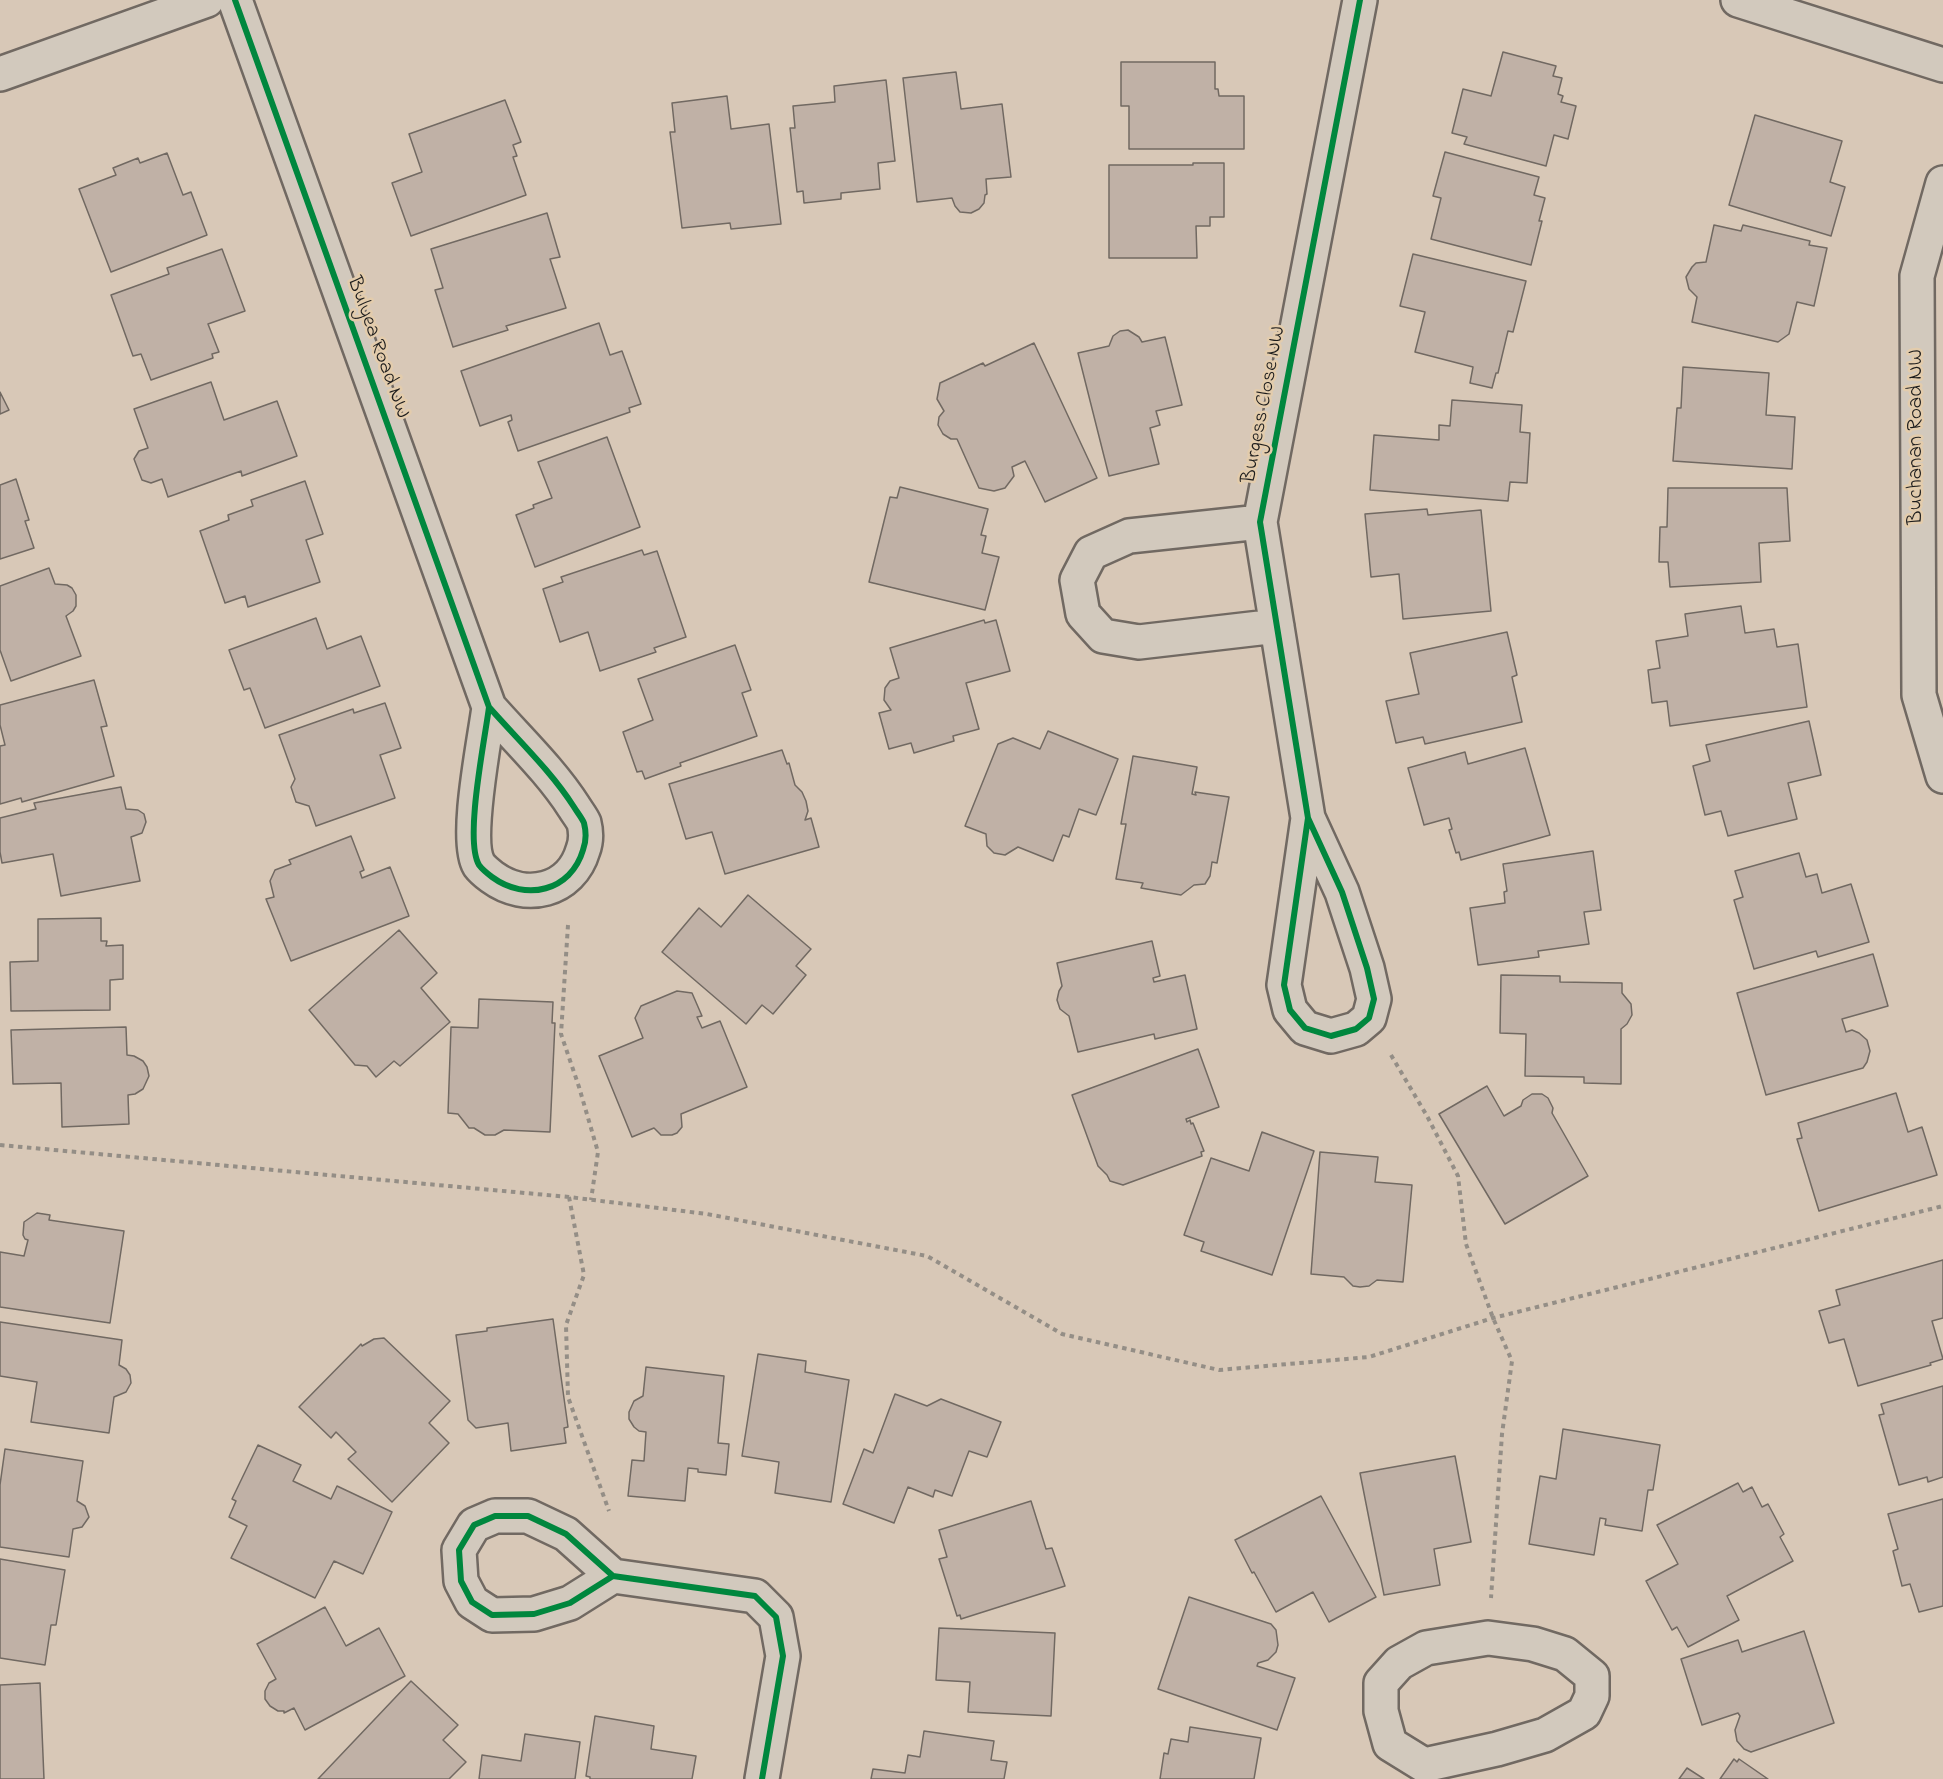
<!DOCTYPE html>
<style>
body{margin:0}
canvas{display:block;background:#d8c8b7}
</style>
<canvas width="1943" height="1779"></canvas>
<script>
const ctx = document.querySelector('canvas').getContext('2d');
ctx.lineJoin = 'round';
function fill(path, color) { ctx.fillStyle = color; ctx.fill(path, 'evenodd'); }
function trace(path, color, width, dash) { ctx.strokeStyle = color; ctx.lineWidth = width; ctx.lineCap = dash ? 'butt' : 'round'; ctx.setLineDash(dash || []); ctx.stroke(path); }
function write(font, color, halo, rows, align = 'center') {
  ctx.font = font + ' "Indie Flower",sans-serif'; ctx.lineWidth = 5; ctx.setLineDash([]); ctx.textBaseline = 'middle'; ctx.strokeStyle = halo; ctx.fillStyle = color; for (const [text, x, y, turn = 0] of rows) {
    ctx.save(); ctx.translate(x, y); ctx.rotate((+turn || 0) * Math.PI / 180); ctx.textAlign = isNaN(turn) ? turn : align; if (halo) ctx.strokeText(text, 0, 0); ctx.fillText(text, 0, 0); ctx.restore();
  }
}
const building = new Path2D(`
 M1503,52L1556,66L1553,76L1562,78L1558,94L1563,96L1561,102L1576,106L1568,139L1554,135L1546,166L1464,144L1467,137L1452,133L1463,89L1491,96Z
 M1121,62H1215V89H1218L1219,96H1244V149H1129V106H1121Z
 M956,72L961,109L1002,104L1011,177L986,179L987,194L985,195L984,203L979,209L971,213L960,212L955,206L952,198L917,202L903,78Z
 M886,80L895,161L878,163L880,189L841,193V199L804,203L803,191L797,192L790,128H795L793,106L835,102L834,86Z
 M727,96L731,129L769,124L781,224L731,229L730,223L682,228L670,132H675L672,103Z
 M505,100L521,142L513,145L517,156L513,157L526,195L411,236L392,183L422,172L409,134Z
 M1755,115L1842,141L1830,182L1845,187L1831,236L1729,205Z
 M1445,152L1539,177L1534,195L1545,198L1539,221H1542L1531,265L1431,239L1441,198L1433,196Z
 M167,153L183,195L191,192L207,235L111,272L79,189L116,175L113,168L138,158L140,163Z
 M1193,163H1224V217H1210V226H1196L1197,258H1109V165H1193Z
 M547,213L560,257L550,259L566,308L506,326L508,330L453,347L435,290L443,288L431,249Z
 M1714,225L1741,231L1743,225L1810,241L1809,245L1827,248L1814,306L1797,302L1789,334L1778,342L1692,322L1697,297L1689,289L1686,277L1692,267L1696,263L1706,262Z
 M222,249L245,311L208,324L219,352L212,354L213,358L151,380L141,354L133,356L111,295L169,274L167,268Z
 M1413,254L1526,281L1513,332L1508,331L1498,373H1496L1492,388L1470,383L1473,367L1415,352L1425,312L1400,306Z
 M599,323L610,355L622,351L641,404L629,408L630,412L518,451L508,422L512,420L511,415L480,426L461,371Z
 M1128,330L1139,337L1142,342L1165,337L1182,405L1156,411L1160,425L1150,428L1159,464L1109,476L1078,353L1109,346L1113,336L1120,331Z
 M1034,343L1097,478L1045,502L1025,461L1012,467L1014,476L1005,488L994,491L979,488L957,439H951L943,434L938,425L939,417L944,411L937,399L940,383L983,363L985,366Z
 M1683,367L1769,373L1766,415L1795,417L1792,469L1673,461L1677,408H1681Z
 M211,382L224,420L277,401L297,456L242,476L241,471L168,497L162,479L151,483L142,480L134,459L139,451L148,448L134,409Z
 M0,392L9,410L0,414Z
 M1452,400L1522,405L1520,432L1530,433L1527,483L1510,482L1508,501L1370,490L1374,435L1439,440V425L1450,426Z
 M607,437L640,527L535,567L516,515L534,508L533,505L552,498L538,462Z
 M16,479L29,520L25,521L34,548L0,559V485Z
 M305,481L323,534L306,540L320,582L248,607L245,596L225,603L200,531L229,520L228,515L253,506L251,500Z
 M900,487L988,509L981,535L986,536L982,553L999,557L985,610L869,582L890,497L897,498Z
 M1668,488H1787L1790,541L1759,543L1761,582L1670,587L1668,562H1659L1660,527H1667Z
 M1427,509L1428,515L1481,510L1491,611L1403,619L1399,574L1371,577L1365,514Z
 M642,550L644,555L657,551L686,637L654,648L656,652L600,671L588,632L560,642L543,589L563,582L561,577Z
 M49,568L55,584L67,585L72,588L76,595V606L73,611L66,616L81,656L11,681L0,650V586Z
 M1741,606L1745,633L1774,629L1777,647L1798,644L1807,707L1670,726L1667,701L1652,703L1648,670L1660,668L1656,641L1688,636L1685,614Z
 M316,618L327,649L361,636L380,686L265,728L250,688L244,690L229,650Z
 M984,620L985,623L996,620L1010,671L966,683L979,729L953,736L954,741L914,753L911,743L889,749L879,713L891,710L884,700L885,688L890,681L899,678L890,648Z
 M1507,632L1517,675L1512,677L1522,722L1425,744L1423,737L1396,743L1386,701L1419,694L1410,653Z
 M735,645L751,690L742,693L757,736L680,763L681,766L645,779L642,771L637,772L623,732L653,720L638,679Z
 M94,680L107,726L101,727L114,776L22,802L21,798L0,804V746L5,745L0,725V705Z
 M385,703L401,748L380,755L395,798L316,826L309,806L296,802L291,787L295,779L279,735L353,709L354,713Z
 M1809,721L1821,775L1788,783L1797,819L1728,836L1721,811L1705,815L1693,766L1710,761L1706,745Z
 M1048,731L1118,759L1096,815L1079,809L1069,837L1063,835L1053,861L1018,847L1005,855L994,853L987,846L986,834L965,826L998,744L1013,738L1040,749Z
 M1525,748L1550,835L1461,860L1459,852L1456,853L1449,830L1452,829L1449,818L1424,825L1408,768L1465,752L1468,764Z
 M782,750L787,764L789,763L795,785L802,792L806,801L808,811L805,820L811,818L819,847L725,874L712,832L686,839L669,784Z
 M1133,756L1197,767L1192,794L1196,795L1195,792L1229,797L1217,863L1212,862L1210,876L1205,884L1194,885L1181,895L1141,888L1143,883L1116,879L1126,824H1121Z
 M121,787L126,809L138,810L144,814L146,822L142,833L131,837L140,881L61,896L53,854L2,863L0,852V818L36,809L34,803Z
 M351,836L364,870L360,872L362,878L390,867L409,916L291,961L266,899L274,897L270,881L275,870L291,864L289,860Z
 M1593,851L1601,910L1584,912L1589,944L1538,951L1539,957L1478,965L1470,908L1505,903L1504,892L1507,891L1503,864Z
 M1799,853L1806,877L1817,874L1822,893L1851,884L1869,942L1818,957L1816,951L1754,969L1734,900L1743,897L1735,871Z
 M748,895L811,949L796,966L806,975L773,1014L762,1005L746,1024L662,952L699,908L721,927Z
 M101,918V941H107L106,946L123,945V979L110,980V1010L11,1011L10,962L38,961V919Z
 M399,930L437,973L421,988L450,1022L400,1066L394,1061L376,1077L367,1066L355,1065L309,1010Z
 M1152,941L1160,976L1153,978L1154,982L1185,975L1197,1029L1155,1039L1154,1034L1078,1052L1069,1016L1060,1009L1057,1000L1059,991L1062,986L1057,963Z
 M1873,954L1888,1006L1842,1019L1846,1032L1852,1030L1859,1033L1867,1040L1870,1051L1867,1062L1863,1068L1766,1095L1737,993Z
 M1501,975L1560,976V982L1622,983V993L1631,1004L1632,1015L1627,1024L1621,1029V1084L1584,1083V1077L1525,1076L1526,1034L1500,1033Z
 M677,991L692,993L702,1016L697,1017L702,1028L720,1021L747,1087L681,1114L682,1127L677,1133L672,1135H661L654,1128L632,1137L599,1056L643,1038L635,1018L641,1006Z
 M479,999L553,1002L552,1023H555L550,1132L504,1130L495,1135H485L474,1128H469L458,1114L448,1113L451,1027L478,1028Z
 M126,1027L127,1055L134,1056L143,1061L147,1067L149,1076L143,1089L135,1094L128,1095L129,1124L62,1127L61,1083L13,1084L11,1030Z
 M1198,1049L1219,1107L1186,1119L1187,1122L1190,1120L1191,1124L1193,1123L1204,1151L1201,1152L1202,1156L1123,1185L1110,1181L1107,1175L1098,1166L1072,1095Z
 M1487,1086L1504,1116L1521,1106L1523,1100L1532,1094H1542L1548,1098L1553,1108L1552,1113L1588,1176L1505,1224L1439,1114Z
 M1896,1093L1908,1132L1922,1127L1937,1175L1819,1211L1797,1139L1802,1138L1798,1123Z
 M1262,1132L1314,1151L1272,1275L1201,1251L1204,1242L1184,1235L1211,1158L1249,1171Z
 M1320,1152L1378,1157L1375,1182L1412,1185L1403,1282L1377,1280L1369,1286L1360,1287L1353,1286L1344,1277L1311,1274Z
 M37,1213L50,1215L49,1220L124,1231L110,1323L0,1307V1252L24,1256L28,1240L25,1239L23,1235L24,1222Z
 M1943,1260V1318L1932,1321L1943,1359L1930,1363L1931,1365L1858,1386L1844,1339L1829,1343L1819,1311L1840,1305L1836,1290Z
 M553,1319L568,1427L564,1428L566,1443L511,1451L508,1423L476,1428L468,1420L456,1335L487,1331V1328Z
 M0,1322L122,1340L119,1365L126,1369L130,1375L131,1383L126,1392L114,1397L109,1433L31,1422L37,1382L0,1376Z
 M384,1338L450,1401L429,1423L449,1443L392,1502L348,1459L356,1452L336,1432L331,1438L299,1407L361,1344L362,1346L374,1339Z
 M758,1354L806,1361L805,1372L849,1380L831,1502L775,1493L779,1462L742,1456Z
 M646,1367L724,1376L718,1443L729,1444L726,1475L698,1472V1469L688,1468L685,1501L628,1496L632,1460L644,1461L646,1432L639,1431L634,1427L629,1419V1412L634,1401L643,1396Z
 M1943,1386V1477L1928,1482L1927,1477L1899,1485L1879,1415L1884,1414L1881,1404Z
 M895,1394L927,1406L941,1399L1001,1422L987,1457L969,1451L952,1496L935,1490L933,1497L908,1487L894,1523L843,1504L864,1449L873,1453Z
 M1563,1429L1660,1445L1653,1490H1648L1642,1531L1605,1525L1606,1519L1600,1518L1594,1555L1529,1544L1540,1476L1556,1479Z
 M258,1445L301,1465L293,1481L331,1499L337,1486L392,1512L363,1574L334,1561L315,1598L231,1558L247,1526L229,1517L236,1501L232,1499Z
 M5,1449L83,1461L77,1501L85,1506L89,1517L82,1527L73,1529L69,1557L0,1547V1485Z
 M1455,1456L1471,1542L1434,1549L1440,1585L1384,1595L1360,1473Z
 M1738,1483L1743,1492L1752,1487L1762,1507L1768,1504L1784,1534L1780,1537L1793,1561L1727,1596L1739,1620L1688,1647L1677,1627L1672,1630L1646,1581L1678,1564L1657,1525Z
 M1321,1496L1376,1597L1329,1622L1313,1592L1276,1612L1254,1572L1252,1573L1235,1540Z
 M1943,1499V1606L1919,1612L1910,1584L1902,1586L1893,1551L1898,1549L1888,1514Z
 M1031,1501L1046,1549L1052,1548L1065,1586L961,1619L960,1615L957,1616L939,1559L947,1557L939,1530Z
 M0,1559L65,1570L56,1625H51L45,1665L0,1658Z
 M1189,1597L1271,1624L1276,1630L1278,1645L1276,1652L1268,1660L1258,1663L1257,1666L1295,1678L1277,1730L1158,1689Z
 M325,1607L346,1646L379,1628L405,1676L305,1730L294,1708L284,1713V1711H278L270,1706L265,1699V1691L269,1683L276,1679L257,1644Z
 M939,1628L1055,1633L1051,1716L968,1712L970,1682L936,1680Z
 M1804,1631L1834,1723L1751,1752L1744,1749L1737,1741L1735,1730L1740,1716L1738,1713L1702,1725L1681,1659L1738,1640L1742,1652Z
 M411,1681L458,1725L443,1740L466,1762L449,1779H318Z
 M40,1683L44,1779H0V1685Z
 M595,1716L654,1726L651,1749L696,1756L692,1779H590V1777L586,1776Z
 M1190,1727L1261,1738L1254,1779H1160L1164,1753L1168,1754L1171,1739L1188,1742Z
 M924,1731L994,1741L991,1760L1007,1762L1004,1779H871L873,1769L905,1773L908,1755L920,1757Z
 M525,1734L580,1742L575,1779H479L482,1755L521,1761Z
 M1734,1759L1737,1762L1739,1759L1768,1779H1720Z
 M1687,1768L1704,1779H1679Z`);
const path = new Path2D(`
 M568,925L561,1034L579,1087L598,1152L591,1200
 M1391,1055L1427,1116L1458,1176L1466,1244L1493,1318L1512,1361L1502,1434L1491,1598
 M0,1145L569,1197L707,1214L927,1256L1062,1334L1219,1370L1369,1357L1493,1318L1943,1206
 M569,1197L584,1275L566,1325L568,1397L609,1511`);
const minor = new Path2D(`
 M235,0L489,707C518,740 551,771 574,807C577,812 582,818 584,823C586,831 586,842 583,850C571,891 526,902 492,877C488,874 482,869 479,865C464,840 485,739 489,707
 M1943,183L1917,276L1919,695L1943,776
 M1260,522L1129,536L1091,553L1077,580L1083,614L1103,636L1139,642L1277,626
 M1308,818L1284,985L1290,1010L1305,1028L1331,1036L1356,1029L1369,1018L1374,999L1367,968L1342,892L1308,818L1260,522L1360,0
 M613,1576L570,1603L534,1614L492,1615L472,1602L461,1581L459,1550L474,1525L495,1516H528L566,1534L613,1576L755,1596L776,1617L783,1656L762,1779
 M1488,1638L1533,1644L1565,1654L1592,1676V1696L1584,1713L1545,1735L1497,1749L1424,1765L1390,1744L1381,1711V1683L1399,1663L1426,1648Z`);
const tertiary = new Path2D(`
 M1738,0L1943,65
 M0,74L207,0`);
const cycleway = new Path2D(`
 M235,0L489,707C518,740 551,771 574,807C577,812 582,818 584,823C586,831 586,842 583,850C571,891 526,902 492,877C488,874 482,869 479,865C464,840 485,739 489,707
 M1308,818L1284,985L1290,1010L1305,1028L1331,1036L1356,1029L1369,1018L1374,999L1367,968L1342,892L1308,818L1260,522L1360,0
 M613,1576L570,1603L534,1614L492,1615L472,1602L461,1581L459,1550L474,1525L495,1516H528L566,1534L613,1576L755,1596L776,1617L783,1656L762,1779`);
const streetNames = [
 ["Bulyea Road NW",377,348,70],
 ["Burgess Close NW",1265,405,-79],
 ["Buchanan Road NW",1918,437,-90]
];
fill(building, '#c0b1a6');
trace(building, '#716962', 1.5);
trace(minor, '#716962', 38);
trace(tertiary, '#716962', 38);
trace(path, '#948e86', 4, [4.5, 4.5]);
trace(minor, '#d2c9bd', 33);
trace(tertiary, '#d2c9bd', 33);
trace(cycleway, '#00873e', 6);
write('21px', '#1c1c1c', '#e3ccac', streetNames);
</script>
